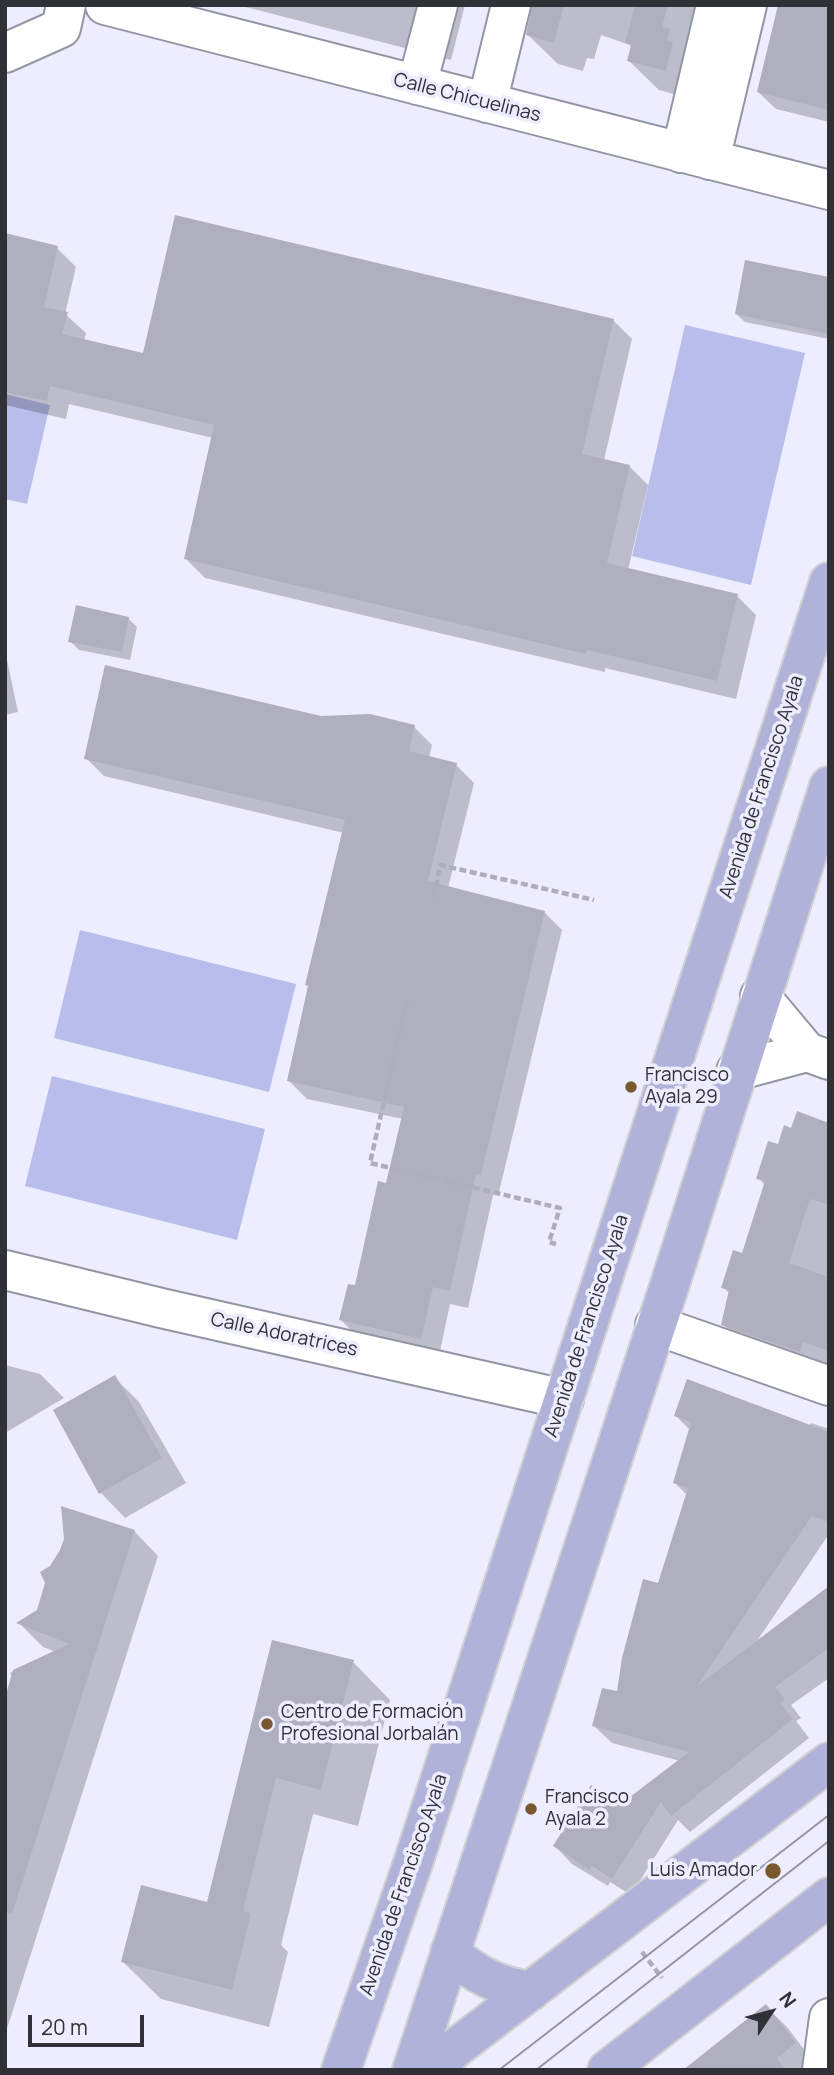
<!DOCTYPE html>
<meta charset="utf-8">
<style>
body{margin:0}
#map{position:relative;width:834px;height:2075px;overflow:hidden;background:#ecedfe;font-family:Manrope,sans-serif}
canvas{display:block}
.frame{position:absolute;inset:0;border:7px solid #303037;pointer-events:none}
.north{position:absolute;left:736px;top:1977px;width:70px;height:70px;-webkit-text-stroke:5px #ecedfe;paint-order:stroke;rotate:54deg;font-size:19px;font-weight:700;line-height:28px;text-align:center;color:#303037}
.north::after{content:'';display:block;margin:auto;width:24px;height:32px;background:#303037;clip-path:polygon(50% 0,100% 100%,50% 72%,0 100%)}
.scale{position:absolute;left:28px;top:2015px;width:116px;height:32px;box-sizing:border-box;border:4px solid #303037;border-top:0;padding-left:9px;font-size:21px;line-height:24px;white-space:nowrap;color:#303037;-webkit-text-stroke:5px #ecedfe;paint-order:stroke}
</style>
<div id="map">
<canvas width="834" height="2075"></canvas>
<div class="frame"></div>
<div class="north">N</div>
<div class="scale">20 m</div>
</div>
<script>
const ctx = document.querySelector('canvas').getContext('2d');
ctx.lineJoin = 'round';
function fill(path, color) { ctx.fillStyle = color; ctx.fill(path, 'evenodd'); }
function trace(path, color, width, dash) { ctx.strokeStyle = color; ctx.lineWidth = width; ctx.lineCap = dash ? 'butt' : 'round'; ctx.setLineDash(dash || []); ctx.stroke(path); }
function write(font, color, halo, rows, align = 'center') {
  ctx.font = font + ' Manrope,sans-serif'; ctx.lineWidth = 7; ctx.setLineDash([]); ctx.textBaseline = 'middle'; ctx.strokeStyle = halo; ctx.fillStyle = color; for (const [text, x, y, turn = 0] of rows) {
    ctx.save(); ctx.translate(x, y); ctx.rotate((+turn || 0) * Math.PI / 180); ctx.textAlign = isNaN(turn) ? turn : align; if (halo) ctx.strokeText(text, 0, 0); ctx.fillText(text, 0, 0); ctx.restore();
  }
}
const green = new Path2D(`
 M685,325L805,353L751,585L632,556Z
 M5,394L50,405L27,504L5,499Z
 M80,930L296,984L269,1092L54,1038Z
 M52,1076L265,1129L237,1240L25,1186Z`);
const shadow = new Path2D(`
 M238,5H465L451,60Z
 M534,5H720L695,100L659,90L629,61L632,48L630,45L601,35L594,59L587,58L583,71L558,64L528,35Z
 M829,5V122L776,109L758,92Z
 M5,235L57,248L76,267L65,314L86,333L84,341L144,355L613,320L632,339L604,460L629,466L648,485L628,570L737,596L756,615L736,699L605,668V672L205,578L186,559L213,438L69,404L66,419L5,405Z
 M829,278V339L745,322L736,314Z
 M128,618L137,627L130,660L79,650L70,641Z
 M5,650L18,712L5,715Z
 M321,718L414,727L432,745L429,758L456,765L474,783L448,888L544,912L562,930L499,1192L494,1191L468,1308L450,1304L439,1356L359,1338L341,1320L356,1288L387,1185L403,1119L307,1099L289,1081L344,833L104,776L86,758Z
 M829,1124V1365L824,1376L748,1349L723,1324L730,1294L723,1287L743,1255L766,1186L758,1178L779,1146L792,1130Z
 M5,1365L40,1374L64,1398L5,1433Z
 M114,1377L139,1402L186,1483L125,1518L101,1493L55,1410Z
 M676,1416L809,1426L811,1423L829,1429V1534L755,1644L829,1588V1678L791,1705L801,1718L796,1721L809,1738L690,1832L678,1820L631,1895L610,1882L608,1886L572,1864L555,1846L622,1805L680,1761L612,1743L594,1726L618,1694L659,1585L688,1496L675,1483L690,1430Z
 M134,1531L158,1556L5,2035V1759L15,1684L10,1673L56,1652L43,1647L19,1623L39,1611Z
 M274,1642L353,1662L390,1700L358,1826L313,1814L281,1945L288,1952L269,2027L161,1999L123,1962L208,1904Z
 M766,2007L787,2027L815,2064L808,2070H701Z`);
const building = new Path2D(`
 M532,5H564L554,43L526,35Z
 M635,5H668L662,27L670,29L667,40L673,42L666,71L627,61L631,45L625,43Z
 M778,5H829V110L757,92Z
 M175,215L614,319L582,454L630,465L607,563L738,594L717,681L587,650L586,654L184,559L214,425L50,386L47,401L5,392V233L58,246L44,307L68,312L62,334L143,353Z
 M745,260L829,277V334L735,314Z
 M76,605L129,617L122,652L68,642Z
 M105,665L321,716L370,714L415,725L409,751L457,763L428,881L545,911L481,1175L476,1174L450,1291L433,1287L421,1339L339,1320L348,1284L355,1285L378,1181L386,1183L404,1107L287,1081L308,986L305,985L345,820L84,759Z
 M797,1111L829,1123V1205L810,1199L789,1263L829,1277V1351L803,1342L800,1352L721,1325L729,1290L721,1288L733,1250L742,1253L765,1181L756,1179L768,1141L778,1144L784,1125L791,1128Z
 M115,1375L162,1458L99,1494L53,1410Z
 M687,1379L829,1432V1522L812,1516L697,1686L829,1586V1648L775,1687L785,1699L780,1703L793,1719L671,1816L661,1802L612,1879L592,1866L590,1870L553,1846L591,1785L622,1803L689,1752L592,1726L602,1688L617,1691L622,1658L643,1579L658,1583L688,1488L673,1483L691,1422L674,1416Z
 M61,1506L135,1530L12,1914L5,1913V1698L13,1670L69,1644L16,1623L37,1610L45,1583L40,1572L50,1566L60,1550L64,1539Z
 M272,1640L354,1660L321,1790L276,1778L243,1911L251,1913L232,1990L121,1962L141,1885L207,1902Z
 M766,2004L796,2043L777,2058L785,2070H683Z`);
const path = new Path2D(`
 M434,897L440,865L594,900
 M407,1000L370,1163L560,1208L549,1242L556,1244
 M642,1952L662,1978`);
const minor = new Path2D(`
 M105,5L829,190
 M5,53L61,28L66,5
 M417,85L438,5
 M487,103L511,5
 M681,153L716,5
 M710,160L747,5
 M760,996L807,1052L829,1060
 M736,1071L807,1052
 M5,1270L161,1308L564,1399
 M655,1325L829,1386
 M822,2070L829,2018`);
const major = new Path2D(`
 M450,1952C475,1975 498,1986 531,1991
 M341,2070L413,1863L829,582
 M412,2070L670,1284L829,786
 M434,2070L453,2050L829,1762
 M607,2070L829,1897`);
const tram = new Path2D(`
 M499,2070L829,1815
 M536,2070L829,1841`);
const markers = [
 [631,1087,7,"#7a5930"],
 [267,1724,7,"#7a5930"],
 [531,1809,7,"#7a5930"],
 [773,1871,9,"#7a5930"]
];
const streetNames = [
 ["Calle Chicuelinas",467,98,14],
 ["Avenida de Francisco Ayala",762,787,-72],
 ["Avenida de Francisco Ayala",587,1326,-72],
 ["Calle Adoratrices",284,1335,12],
 ["Avenida de Francisco Ayala",404,1885,-71]
];
const poiNames = [
 ["Francisco",645,1076],
 ["Ayala 29",645,1098],
 ["Centro de Formación",281,1713],
 ["Profesional Jorbalán",281,1735],
 ["Francisco",545,1798],
 ["Ayala 2",545,1820],
 ["Luis Amador",757,1871,"right"]
];
fill(green, '#b9bdec');
fill(shadow, '#0003');
fill(building, '#aeafbf');
trace(minor, '#9395a4', 42);
trace(major, '#d1d1d3', 42);
trace(path, '#adaebb', 4.5, [7, 3.5]);
trace(minor, '#fff', 38);
trace(major, '#b0b2d9', 38);
trace(tram, '#9495a1', 2);
for (const [x, y, r, color] of markers) { const dot = new Path2D(); dot.arc(x, y, r, 0, 2 * Math.PI); ctx.fillStyle = color; ctx.fill(dot); trace(dot, '#ecedfe', 2.5); }
write('19px', '#303037', '#ecedfe', streetNames);
write('19px', '#303037', '#ecedfe', poiNames, 'left');
</script>
